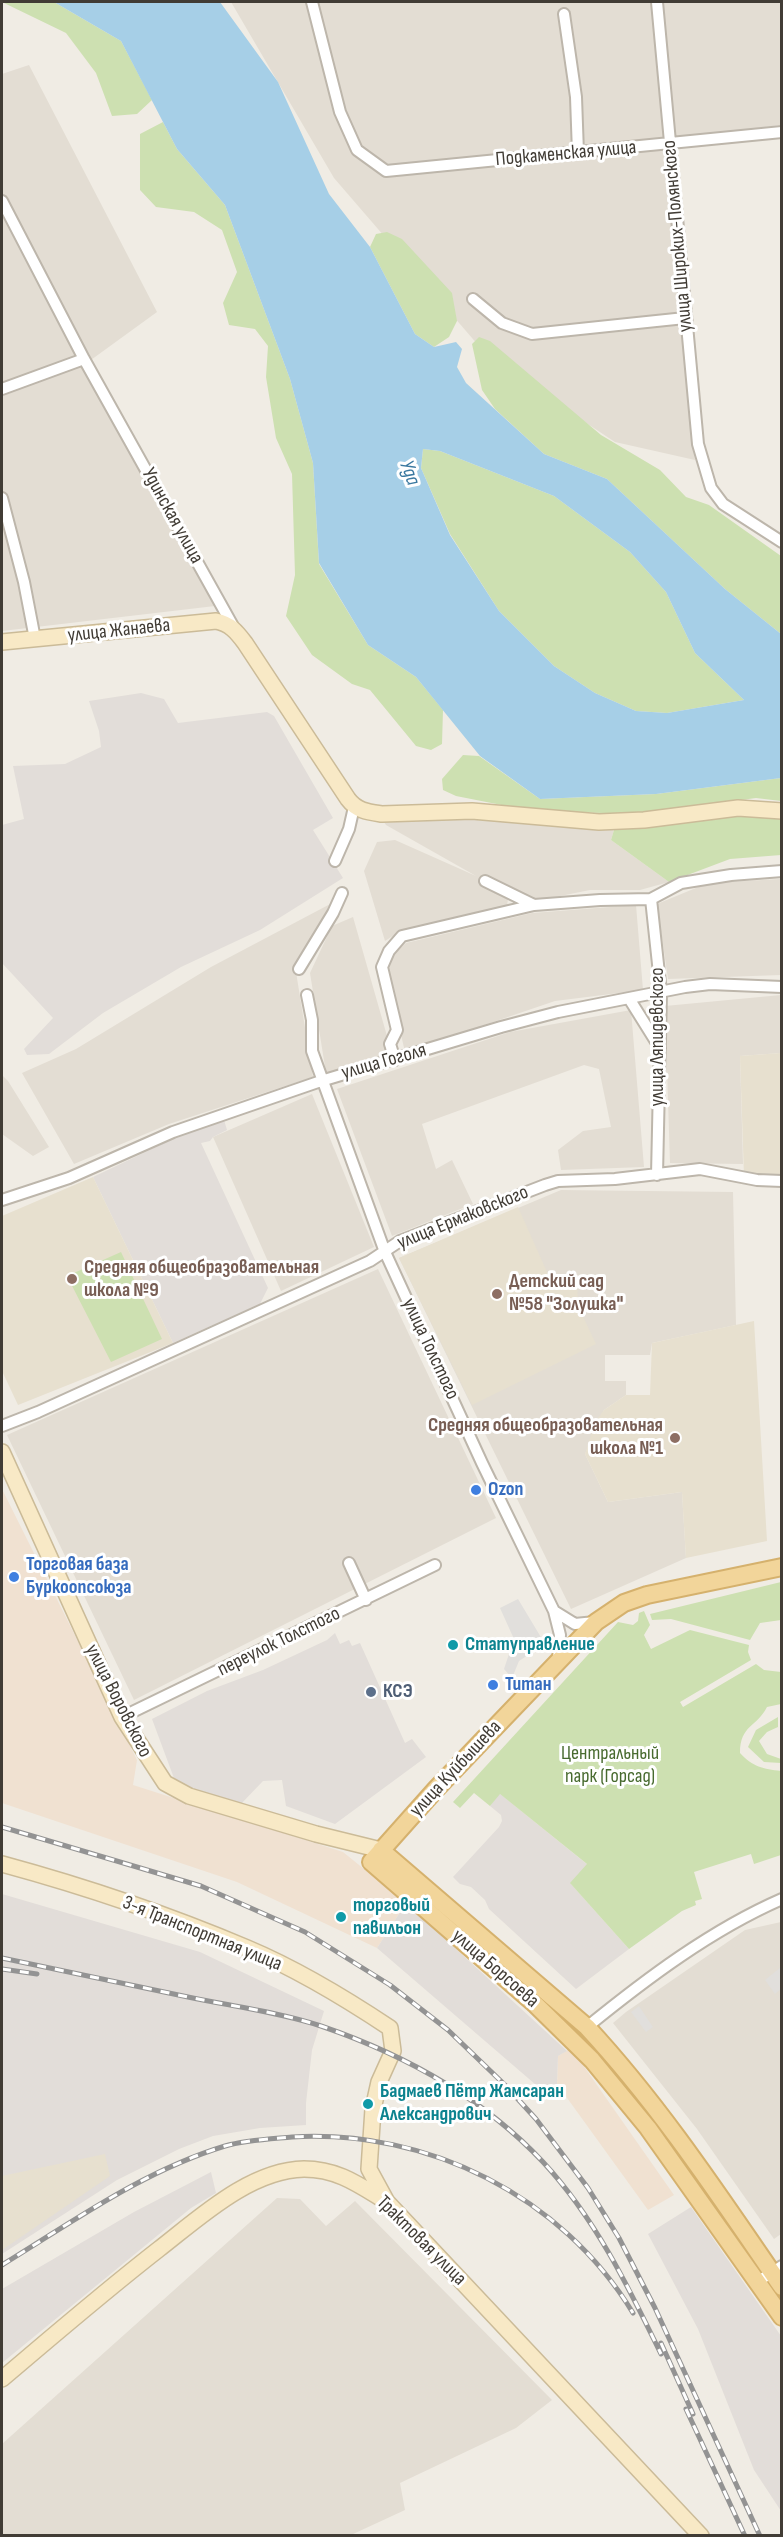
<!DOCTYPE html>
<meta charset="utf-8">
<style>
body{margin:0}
#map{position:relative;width:783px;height:2537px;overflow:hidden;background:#f0ece4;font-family:"Sofia Sans Condensed",sans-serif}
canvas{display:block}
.frame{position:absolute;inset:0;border:3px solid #413c35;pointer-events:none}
</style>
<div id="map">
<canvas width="783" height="2537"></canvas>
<div class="frame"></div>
</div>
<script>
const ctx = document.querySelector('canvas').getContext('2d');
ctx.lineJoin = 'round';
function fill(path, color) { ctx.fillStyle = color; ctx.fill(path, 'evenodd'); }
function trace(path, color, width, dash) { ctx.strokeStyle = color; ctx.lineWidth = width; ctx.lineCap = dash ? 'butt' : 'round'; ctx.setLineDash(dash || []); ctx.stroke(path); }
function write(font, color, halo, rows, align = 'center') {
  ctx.font = font + ' "Sofia Sans Condensed",sans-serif'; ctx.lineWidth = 6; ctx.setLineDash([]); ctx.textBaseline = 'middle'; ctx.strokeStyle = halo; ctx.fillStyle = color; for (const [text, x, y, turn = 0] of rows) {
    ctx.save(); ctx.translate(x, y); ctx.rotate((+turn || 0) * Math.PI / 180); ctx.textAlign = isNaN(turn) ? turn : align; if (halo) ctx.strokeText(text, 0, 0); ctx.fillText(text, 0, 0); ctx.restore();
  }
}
const residential = new Path2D(`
 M231,2H781V125L666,140L695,460L615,442L491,360L334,178Z
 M29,65L157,312L84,365L215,606L2,631V74Z
 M469,817L614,830L611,840L669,882L640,890H590L535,901L487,883L508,899L507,906L402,930L385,941L364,871L377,842L395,840L476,876L386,825L382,819Z
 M781,879V975L668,979L657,904L708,883Z
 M334,902L296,972L313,1077L169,1124L74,1164L22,1073L76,1049L211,967Z
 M636,905L643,990L555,1001L405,1052L388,978L389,957L406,943L532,913Z
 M353,917L393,1057L326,1073L310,973L332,926Z
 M781,995V1053L740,1056L743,1164L670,1163L665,1006Z
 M631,1010L644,1167L561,1170L558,1150L583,1131L611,1127L599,1069L584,1065L422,1124L436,1169L452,1160L473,1204L392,1236L337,1089L510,1032Z
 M2,1075L8,1081L49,1147L33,1156L2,1134Z
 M312,1094L374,1247L281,1291L213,1137Z
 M561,1190L733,1192L736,1325L652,1343L650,1355H605V1381H626V1395L604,1410L585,1454L608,1502L682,1492L686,1558L571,1609L399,1258Z
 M378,1269L496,1518L134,1700L7,1435Z
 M781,1922V2234L774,2239L697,2129L613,2023L626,2012L745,1930Z
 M277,2198L300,2199L326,2226L355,2201L552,2400L516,2428L400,2483L405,2510L351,2535H2V2444Z`);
const commercial = new Path2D(`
 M2,1489L137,1760L133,1785L343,1852L406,1903L377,1948L237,1882L2,1803Z
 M571,2048L674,2195L648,2210L557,2084L558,2056Z`);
const industrial = new Path2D(`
 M141,693L164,699L178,723L267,712L274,716L333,818L313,830L343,878L260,930L181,967L103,1013L49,1054L27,1055L24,1049L53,1018L2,963V825L24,819L13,766L65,764L101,747L99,731L89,701Z
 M224,1120L227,1130L213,1137L210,1141L201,1143L268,1288L260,1304L173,1343L93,1177L177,1137Z
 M335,1633L340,1644L349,1640L352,1646L360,1643L405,1743L412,1739L426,1757L335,1824L286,1806L282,1780L263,1781L240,1805L178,1789L152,1719L207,1691L263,1670L327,1640Z
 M499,1793L588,1865L571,1884L629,1949L576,1989L489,1909L485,1900L471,1887L460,1884L453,1877L499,1827L502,1821L501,1815L490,1806Z
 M2,1894L200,1952L324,2011L312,2050L306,2103V2125L260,2128L213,2136L179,2149L117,2180L2,2254Z
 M406,1903L567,2051L558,2056L557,2084L550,2097L377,1948Z
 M211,2172L216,2193L191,2208L2,2363V2289L134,2212Z
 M691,2207L781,2336V2511L754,2470L698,2329L648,2234Z`);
const education = new Path2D(`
 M781,1053V1176H744L740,1056Z
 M93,1177L173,1343L18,1405L2,1371V1216Z
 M518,1207L551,1281L577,1277L578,1306L596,1344L472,1405L399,1258Z
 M754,1321L767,1541L686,1558L682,1492L608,1502L585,1454L595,1422L604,1410L626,1395H650L652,1343Z
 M105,2154L110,2176L2,2250V2176Z`);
const green = new Path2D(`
 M2,2H54L121,41L152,100L137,114L112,116L96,73L66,33Z
 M163,122L177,149L225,205L290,379L313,463L319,564L368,645L416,677L443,710L442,744L431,750L416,746L370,690L352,684L312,655L286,616L295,575L292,474L276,438L266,377L268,346L255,329L229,325L223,303L237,272L222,230L194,212L156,207L140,190V134Z
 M387,232L402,239L452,293L457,321L449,337L434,347L415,334L370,247L376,234Z
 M479,337L490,341L601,435L660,470L686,497L709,505L781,556V634L725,589L607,479L544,454L495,409L482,390L472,344Z
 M423,449L440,451L554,496L630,552L666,592L695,653L744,700L667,713L636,711L595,693L554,666L499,611L450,534L421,468Z
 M463,755L479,756L540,799L656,794L781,778V801L756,798L638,814L532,811L456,796L443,790L442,779Z
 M740,814L781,815V855L730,859L669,882L611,840L614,830Z
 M121,1252L162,1339L111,1362L67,1276Z
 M781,1582V1620L760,1623L750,1640L671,1619L652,1620L650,1614Z
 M644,1611L650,1625L644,1635L651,1649L690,1630L749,1645L748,1652L751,1660L680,1702L683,1707L756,1664L764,1670L781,1672V1704L767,1707C757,1727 740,1725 740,1753C753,1767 763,1769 781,1771V1855L754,1864L751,1854L694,1872L702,1899L695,1901L696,1905L682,1911L629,1949L570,1883L587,1864L500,1794L490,1806L474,1793L460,1808L453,1802L618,1622L633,1625L638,1621L639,1613Z
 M778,1717V1727L767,1732L759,1741L767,1754L781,1759V1763L764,1762L748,1747L756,1730Z`);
const parking = new Path2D(`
 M518,1599L545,1644L519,1661L512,1678L504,1669L514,1639L500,1608Z
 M781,1967V1989L775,1994L765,1980Z
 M639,2006L653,2027L646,2032L631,2012Z`);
const water = new Path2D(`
 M54,2H220L278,82L329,194L370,247L415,334L434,347L456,342L462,349L457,367L466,383L544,454L607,479L725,589L781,634V778L656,794L540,799L480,756L416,677L368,645L319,563L313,463L290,379L225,205L177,149L121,41ZM423,449L440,451L554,496L630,552L666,592L695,653L744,700L667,713L636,711L595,693L554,666L499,611L450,535L421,468Z`);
const street = new Path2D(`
 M312,2L340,112L357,150L386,171L782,132
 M657,2L698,444L711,488L723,504L782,542
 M564,14L576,97L578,153
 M2,201L84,359L234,628
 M473,299L502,323L532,334L685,318
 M2,389L84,359
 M2,498L24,582L35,639
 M335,861L349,829L354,807
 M485,881L534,905
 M651,899L661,992L657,1175
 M299,969L333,913L342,893
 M307,995L312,1020V1051L385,1252L482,1463L554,1611L560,1635L558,1660
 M630,1000L660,1048
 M395,1060L390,1044L397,1030L382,967L389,951L402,936L534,905L600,900L651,899L681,883L731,875L782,871
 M2,1200L69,1178L173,1132L321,1081L501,1027L558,1012L685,987L710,984L782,987
 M2,1426L38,1412L370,1261L400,1241L545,1185L558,1181L615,1179L700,1169L757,1180L782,1181
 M349,1563L366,1600
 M554,1611L575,1624L595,1622
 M122,1717L435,1565
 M587,2027C646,1979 711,1930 782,1899
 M757,2282L782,2266`);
const secondary = new Path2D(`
 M2,642L216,621C230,624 236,631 245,643L348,799C357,811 368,812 382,814L472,811L599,822L644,820L738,808L782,811
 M2,1452L122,1717L165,1783L189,1796L316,1834L381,1850
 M2,1864C83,1886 169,1915 247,1948C297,1969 345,1998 390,2028L393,2051L379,2082L373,2109L369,2169L387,2202
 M2,2379C54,2335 105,2291 159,2249C199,2218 250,2170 304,2169C338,2169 359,2185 387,2202L701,2536`);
const primary = new Path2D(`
 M782,1567L647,1595L624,1603L596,1622L436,1789L371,1862L536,2005L592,2060L648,2128L782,2317
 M381,1850L587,2027C661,2107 720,2197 782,2287`);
const rail = new Path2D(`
 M2,1827L201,1886L305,1932L390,1985L448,2030L505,2085L536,2119L588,2188L619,2238L655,2308L760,2536
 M2,1958C64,1971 126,1984 188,1997C231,2006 278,2012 321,2026C403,2054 483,2098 543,2162C595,2218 628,2286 661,2354
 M2,1969L37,1974
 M2,2265C74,2221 143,2171 225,2146C246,2140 270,2139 292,2137C428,2129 562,2196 633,2313
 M661,2343L693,2414
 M686,2409L745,2536`);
const markers = [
 [72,1279,6,"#8d6e63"],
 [497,1294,6,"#8d6e63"],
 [675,1438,6,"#8d6e63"],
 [476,1490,6,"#3f7fe0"],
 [14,1577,6,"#3f7fe0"],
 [453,1645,6,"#0f9aa8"],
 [493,1685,6,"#3f7fe0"],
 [371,1692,6,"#5c6f8a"],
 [341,1917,6,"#0f9aa8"],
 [368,2104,6,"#0f9aa8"]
];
const streetNames = [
 ["Подкаменская улица",566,154,-5],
 ["улица Широких-Полянского",678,236,-95],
 ["Удинская улица",172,516,61],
 ["улица Жанаева",119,631,-6],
 ["улица Ляпидевского",658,1037,-90],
 ["улица Гоголя",384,1062,-16],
 ["улица Ермаковского",463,1218,-22],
 ["улица Толстого",430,1349,65],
 ["переулок Толстого",279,1642,-26],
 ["улица Воровского",118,1701,63],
 ["улица Куйбышева",456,1769,-47],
 ["3-я Транспортная улица",202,1934,22],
 ["улица Борсоева",495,1969,41],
 ["Трактовая улица",421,2241,45]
];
const educationNames = [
 ["Средняя общеобразовательная",84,1268],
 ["школа №9",84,1291],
 ["Детский сад",509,1282],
 ["№58 \"Золушка\"",509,1305],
 ["Средняя общеобразовательная",663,1426,"right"],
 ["школа №1",663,1449,"right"]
];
const shopNames = [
 ["Ozon",488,1490],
 ["Торговая база",26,1565],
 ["Буркоопсоюза",26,1588],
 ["Титан",505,1685]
];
const cultureNames = [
 ["Статуправление",465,1645],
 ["торговый",353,1906],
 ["павильон",353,1929],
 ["Бадмаев Пётр Жамсаран",380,2092],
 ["Александрович",380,2115]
];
const serviceNames = [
 ["КСЭ",383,1692]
];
const parkNames = [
 ["Центральный",610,1754],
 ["парк (Горсад)",610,1777]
];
const waterNames = [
 ["Уда",409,473,70]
];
fill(residential, '#e3ddd3');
fill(commercial, '#f0e1d1');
fill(industrial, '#e2ddd9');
fill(education, '#e7e0cf');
fill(green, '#cde0b1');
fill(parking, '#e1dfdc');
fill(water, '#a6cfe7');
trace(street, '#bdb6ab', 14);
trace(secondary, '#cbbb98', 18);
trace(primary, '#d5b16d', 20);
trace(street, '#fff', 10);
trace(secondary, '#f8e9c6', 15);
trace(primary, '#f2d59a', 16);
trace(rail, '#939393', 5);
trace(rail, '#fff', 3, [9]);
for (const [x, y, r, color] of markers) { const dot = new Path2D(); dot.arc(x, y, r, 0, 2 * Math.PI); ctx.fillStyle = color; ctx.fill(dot); trace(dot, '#fff', 2); }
write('20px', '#413c35', '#fff', streetNames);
write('bold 20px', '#785e54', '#fff', educationNames, 'left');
write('bold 20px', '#366cbe', '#fff', shopNames, 'left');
write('bold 20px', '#0d838f', '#fff', cultureNames, 'left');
write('bold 20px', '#4e5e75', '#fff', serviceNames, 'left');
write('20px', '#486b2f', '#fff', parkNames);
write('italic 21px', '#3b79a0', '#fff', waterNames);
</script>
